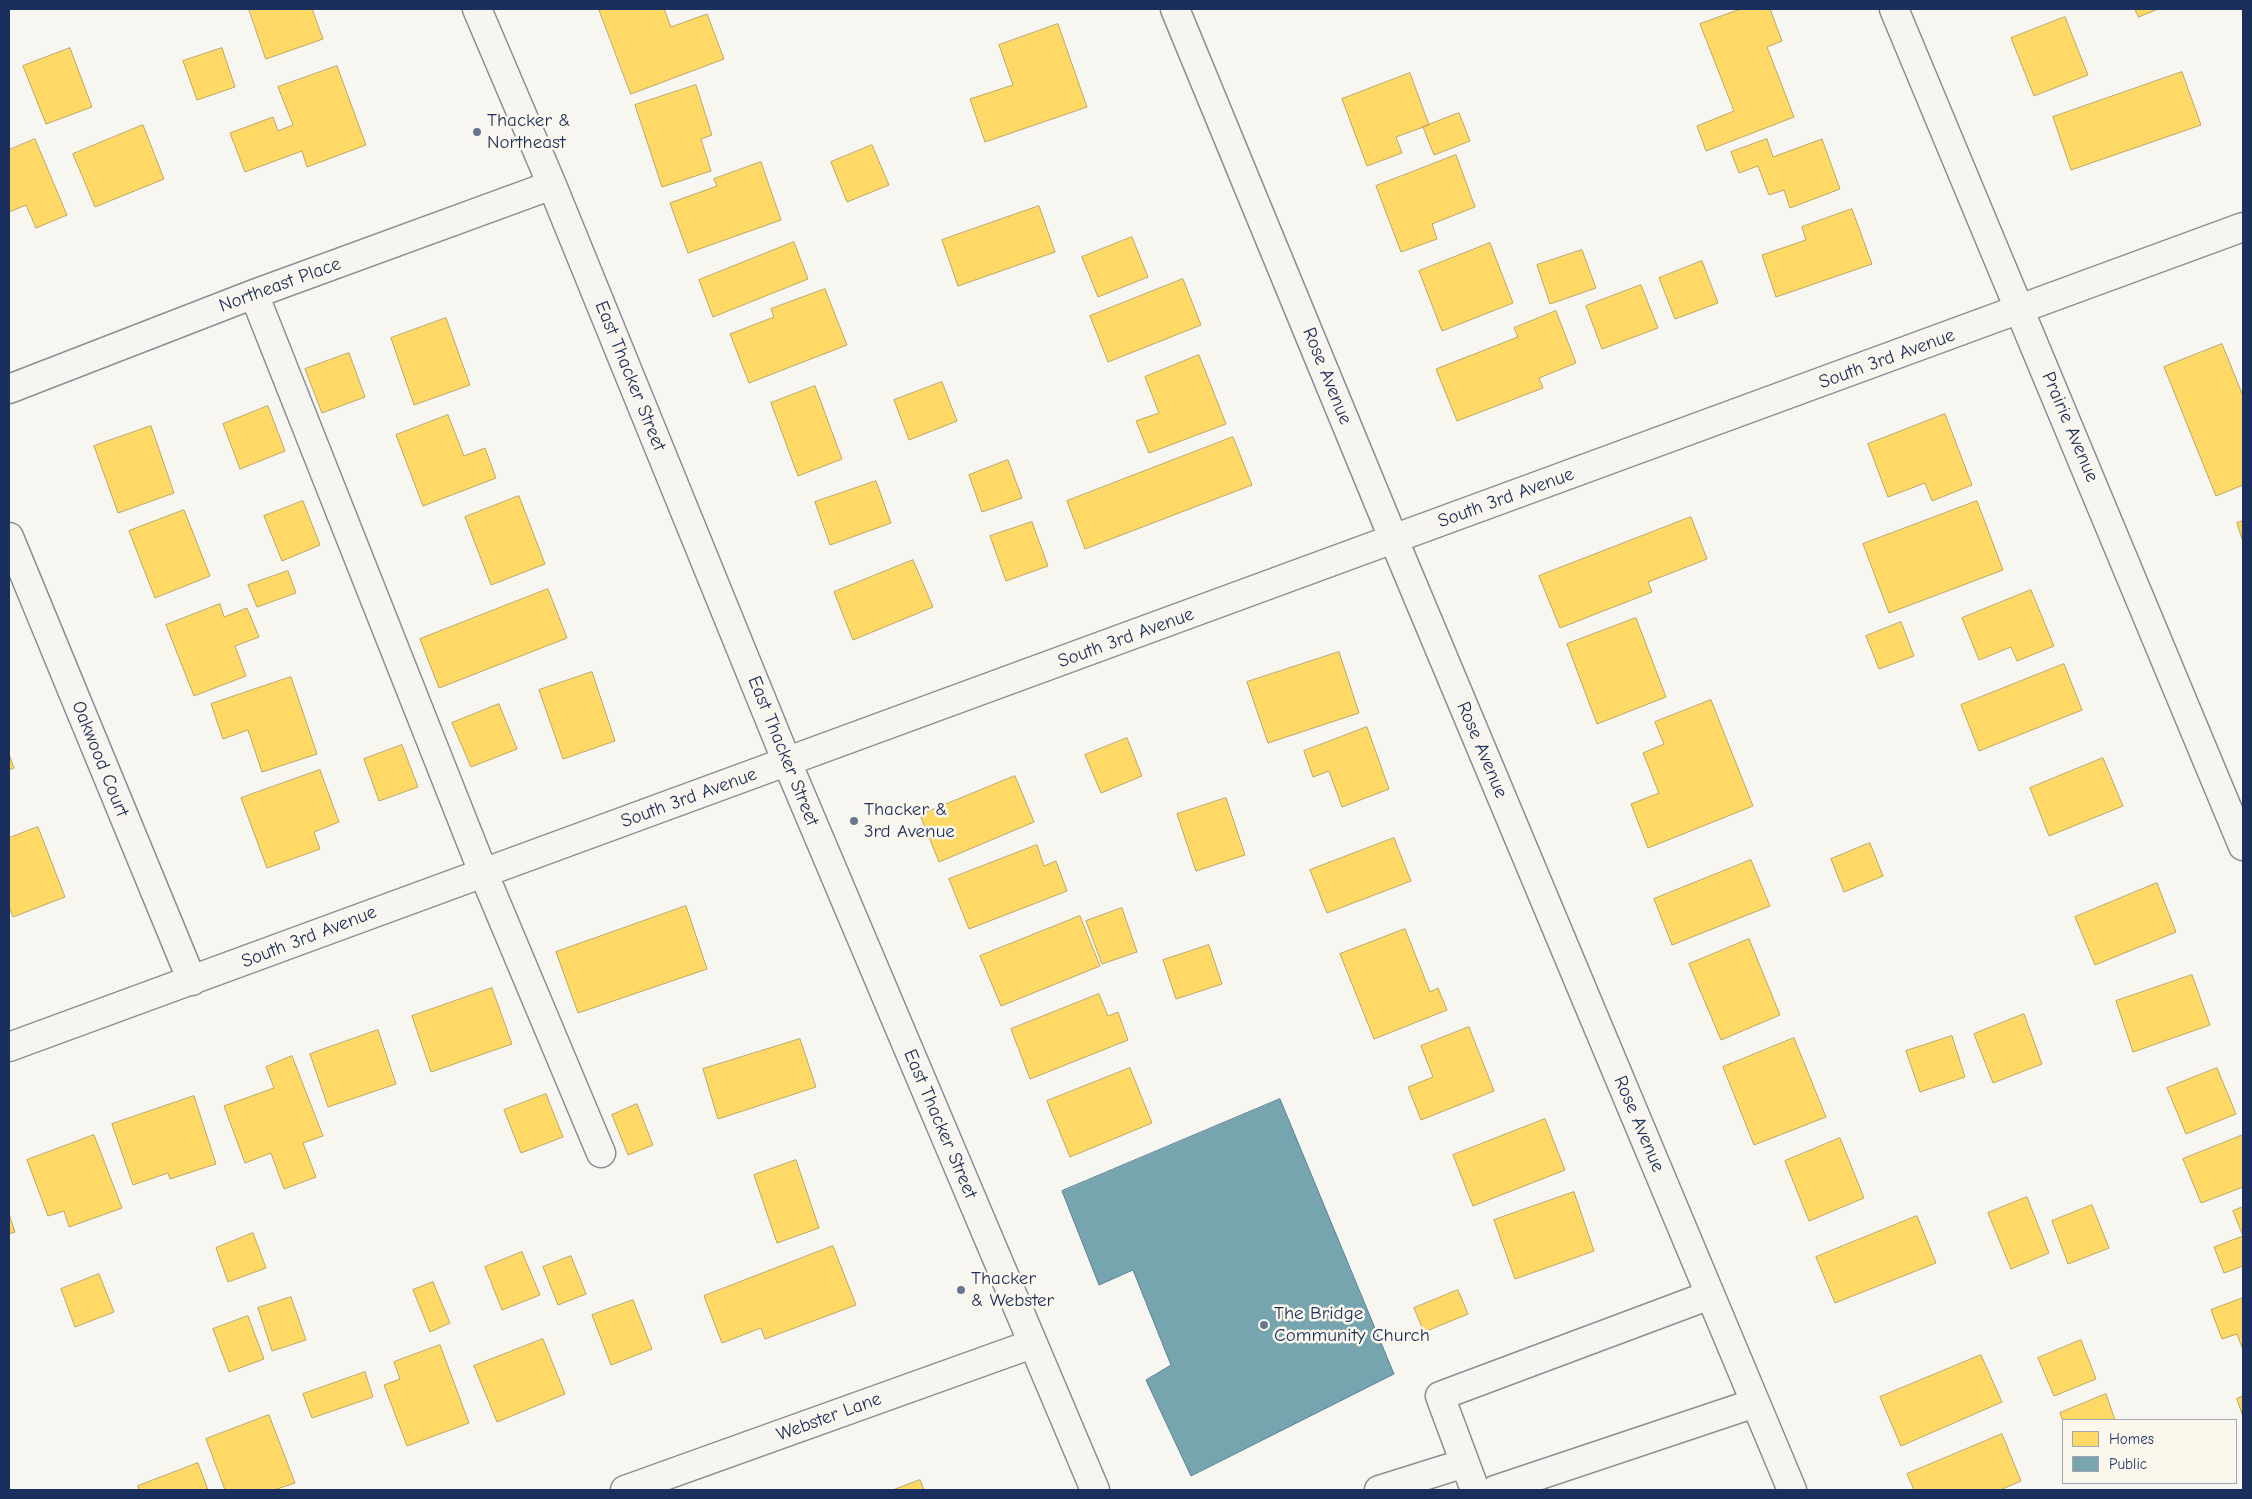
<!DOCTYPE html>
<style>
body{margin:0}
#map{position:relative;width:2252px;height:1499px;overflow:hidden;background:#f8f6f0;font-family:"Comic Neue",sans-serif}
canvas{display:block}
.frame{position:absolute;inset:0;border:10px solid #1b2f5e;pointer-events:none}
.legend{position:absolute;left:2062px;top:1419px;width:175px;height:65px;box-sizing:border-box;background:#fbf7ec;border:1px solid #a1a7b3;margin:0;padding:6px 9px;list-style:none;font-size:15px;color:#1b2f5e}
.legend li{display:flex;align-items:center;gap:10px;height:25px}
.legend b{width:25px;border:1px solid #a1a7b3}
</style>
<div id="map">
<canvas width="2252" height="1499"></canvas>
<div class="frame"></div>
<ul class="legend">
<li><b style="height:14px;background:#ffd966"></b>Homes</li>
<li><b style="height:14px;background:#76a5af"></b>Public</li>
</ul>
</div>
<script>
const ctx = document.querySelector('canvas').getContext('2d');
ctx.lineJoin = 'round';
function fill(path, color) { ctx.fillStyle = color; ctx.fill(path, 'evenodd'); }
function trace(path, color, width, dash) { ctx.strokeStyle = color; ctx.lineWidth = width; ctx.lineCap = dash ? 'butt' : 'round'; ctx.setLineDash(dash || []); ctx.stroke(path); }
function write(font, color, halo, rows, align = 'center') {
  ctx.font = font + ' "Comic Neue",sans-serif'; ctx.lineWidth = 5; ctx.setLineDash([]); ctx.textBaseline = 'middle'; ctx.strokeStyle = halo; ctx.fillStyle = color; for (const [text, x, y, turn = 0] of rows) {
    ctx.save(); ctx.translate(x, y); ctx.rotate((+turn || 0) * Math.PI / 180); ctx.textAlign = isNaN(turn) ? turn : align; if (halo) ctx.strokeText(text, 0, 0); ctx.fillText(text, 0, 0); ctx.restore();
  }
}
const homes = new Path2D(`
 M249,9H312L323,39L266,59Z
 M599,9H664L671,27L707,14L724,59L631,94Z
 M1741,9H1770L1782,41L1767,47L1794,117L1706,151L1697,126L1734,111L1700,24Z
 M2135,9H2158L2139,17Z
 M2065,17L2088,75L2034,96L2011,38Z
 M1058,24L1087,107L985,142L970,99L1013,85L999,45Z
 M70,48L92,107L46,124L23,66Z
 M222,48L235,87L197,100L183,61Z
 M337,66L366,145L307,167L302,151L245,172L230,133L273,117L278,131L293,125L278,87Z
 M2182,72L2201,125L2071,170L2053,117Z
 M1410,73L1429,125L1396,137L1402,153L1367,166L1342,99Z
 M696,85L712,135L701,139L711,171L662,187L635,105Z
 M1459,113L1470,141L1434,155L1423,127Z
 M143,125L164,179L95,207L73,154Z
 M35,139L67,215L36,228L26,205L9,212V150Z
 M1767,139L1773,157L1822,139L1840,189L1790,208L1784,190L1769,195L1758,166L1739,173L1731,152Z
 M872,145L889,185L847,202L831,162Z
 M1456,155L1475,207L1432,224L1437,239L1401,252L1376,186Z
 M761,162L781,220L688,253L670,203L717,186L714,179Z
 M1039,206L1055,252L958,286L942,240Z
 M1852,209L1872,264L1776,297L1762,255L1806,240L1802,227Z
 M1132,237L1148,277L1098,297L1082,257Z
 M794,242L808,279L713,317L699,280Z
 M1490,243L1513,303L1442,331L1419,271Z
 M1582,250L1596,288L1550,304L1537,265Z
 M1702,261L1718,303L1675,319L1659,278Z
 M1183,279L1201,325L1108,362L1090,316Z
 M1641,285L1658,328L1602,349L1586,306Z
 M825,289L847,345L749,383L730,334L774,317L771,309Z
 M1556,311L1576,363L1539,378L1543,388L1457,421L1436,369L1518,337L1514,328Z
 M446,318L470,385L414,405L391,338Z
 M2222,344L2243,396V485L2216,496L2164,367Z
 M349,353L365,397L322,413L305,369Z
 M1199,355L1226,424L1149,453L1136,421L1159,413L1145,377Z
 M942,382L957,421L909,440L894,400Z
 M815,386L842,459L798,476L771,403Z
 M268,406L285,451L240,469L223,424Z
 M1945,414L1972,485L1932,501L1925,483L1888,497L1868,444Z
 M448,415L464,456L485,448L496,478L423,506L396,435Z
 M151,426L174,493L118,513L94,446Z
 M1233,437L1252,485L1085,549L1067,501Z
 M1008,460L1022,498L982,512L969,475Z
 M876,481L891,523L830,545L815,502Z
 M519,496L545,564L491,585L465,517Z
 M303,501L320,545L282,561L264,516Z
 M1977,501L2003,570L1889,613L1863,544Z
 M184,510L210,576L155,598L129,531Z
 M1691,517L1707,559L1648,582L1652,592L1560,628L1539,576Z
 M2243,521V542L2237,523Z
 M1032,522L1048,566L1006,581L990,536Z
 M913,560L933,607L853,640L834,592Z
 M288,571L296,593L257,607L248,585Z
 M548,589L567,638L439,688L420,639Z
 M2031,590L2054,646L2017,661L2011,647L1979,660L1962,618Z
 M220,604L224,617L247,608L259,637L235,646L246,676L194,696L166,625Z
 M1636,618L1666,697L1597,724L1567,644Z
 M1901,622L1914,656L1879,669L1866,636Z
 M1339,652L1359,713L1268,743L1247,682Z
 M2064,664L2082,710L1979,751L1961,705Z
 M592,672L615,741L563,759L539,690Z
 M291,677L317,754L262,772L248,730L223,739L211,704Z
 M1711,700L1753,806L1648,848L1631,804L1659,793L1643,753L1664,744L1655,722Z
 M499,704L517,749L471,767L452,723Z
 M1367,727L1389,789L1342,807L1329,771L1313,777L1304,751Z
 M1127,738L1142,776L1101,793L1085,755Z
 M402,745L418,787L379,801L364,759Z
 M9,754L14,768L9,770Z
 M2103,758L2123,806L2049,836L2030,788Z
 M320,770L339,822L314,832L320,849L267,868L241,798Z
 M1015,776L1034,822L939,862L920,815Z
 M1226,798L1245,855L1196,871L1177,814Z
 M38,827L65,897L13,917L9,907V838Z
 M1394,838L1411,881L1327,913L1310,870Z
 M1870,843L1883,876L1844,892L1831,859Z
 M1037,845L1044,866L1056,861L1067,891L969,929L949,879Z
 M1751,860L1770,906L1672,945L1654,899Z
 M2157,883L2176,932L2095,965L2075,917Z
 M686,906L707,969L578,1013L556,952Z
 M1122,908L1137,952L1102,964L1086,921Z
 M1080,916L1100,966L1001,1006L980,956Z
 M1405,929L1430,992L1438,988L1447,1010L1374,1039L1340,954Z
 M1749,939L1780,1015L1721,1040L1689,964Z
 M1209,945L1222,984L1176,999L1163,960Z
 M2192,975L2210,1025L2133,1052L2116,1001Z
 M492,988L512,1044L431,1072L412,1016Z
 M1099,994L1108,1016L1118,1012L1128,1040L1030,1079L1011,1029Z
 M2024,1014L2042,1064L1993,1083L1974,1034Z
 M1469,1027L1494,1091L1421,1120L1408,1087L1433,1077L1421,1046Z
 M378,1030L396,1084L328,1107L310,1054Z
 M1952,1036L1965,1077L1920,1092L1906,1051Z
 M1794,1038L1826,1117L1754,1145L1723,1067Z
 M800,1039L816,1087L718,1119L703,1069Z
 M292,1056L323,1136L303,1143L316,1177L284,1189L271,1153L245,1163L224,1106L274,1088L266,1067Z
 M1130,1068L1152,1123L1070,1157L1047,1101Z
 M2217,1068L2236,1114L2186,1134L2167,1088Z
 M546,1094L563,1137L521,1153L504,1110Z
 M194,1096L216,1164L170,1179L168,1173L133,1185L112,1124Z
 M637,1104L653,1145L628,1155L612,1115Z
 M1545,1119L1565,1170L1473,1206L1453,1155Z
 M94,1135L122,1208L69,1227L64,1211L48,1216L27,1160Z
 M2243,1135V1187L2201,1203L2183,1159Z
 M1840,1138L1864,1198L1809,1221L1785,1161Z
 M796,1160L819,1228L777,1243L754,1175Z
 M1574,1192L1594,1251L1515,1279L1494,1220Z
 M2027,1197L2049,1253L2011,1269L1988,1213Z
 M2092,1205L2109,1248L2068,1264L2052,1221Z
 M2243,1207V1266L2224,1273L2214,1247L2243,1236L2233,1211Z
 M9,1214L15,1232L9,1234Z
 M1917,1216L1936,1263L1835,1303L1816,1257Z
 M253,1233L266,1268L228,1282L216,1248Z
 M833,1246L856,1305L765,1339L761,1328L722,1343L704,1296Z
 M522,1252L540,1295L502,1310L485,1267Z
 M571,1256L586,1294L558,1305L543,1267Z
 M99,1274L114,1312L75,1327L61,1289Z
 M433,1282L450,1323L430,1332L413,1290Z
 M1458,1290L1468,1314L1424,1332L1414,1308Z
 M291,1297L306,1340L272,1351L258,1308Z
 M2243,1298V1350L2237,1334L2222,1339L2211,1310Z
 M633,1300L652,1349L611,1365L592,1315Z
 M248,1316L264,1359L229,1372L213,1329Z
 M543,1339L565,1394L497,1422L474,1366Z
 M2081,1340L2096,1379L2054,1396L2038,1358Z
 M440,1345L469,1423L407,1446L384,1385L400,1379L394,1362Z
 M1981,1355L2002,1402L1901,1446L1880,1397Z
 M365,1372L373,1397L312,1418L303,1394Z
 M2106,1394L2115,1420L2063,1421L2060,1413Z
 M2243,1396V1417L2237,1399Z
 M269,1415L295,1483L274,1490H225L206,1439Z
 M2002,1434L2021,1481L2000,1490H1914L1907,1474Z
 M198,1463L208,1490H139L138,1486Z
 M920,1480L924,1490H893Z`);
const public = new Path2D(`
 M1280,1099L1394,1374L1191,1476L1146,1380L1171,1365L1133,1270L1099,1285L1062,1191Z`);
const minor = new Path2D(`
 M477,9L552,185L787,762L1095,1490
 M1175,9L1394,540L1792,1490
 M1894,9L2243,846
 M254,294L483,872L601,1153
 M9,389L254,294L552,185
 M9,537L192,981
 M9,1047L2243,227
 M625,1490L1032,1344
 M1379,1490L1465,1463
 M1475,1490L1440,1396L1710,1295
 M1495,1490L1755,1403`);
const markers = [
 [477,132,5,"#687591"],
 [854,821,5,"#687591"],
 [961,1290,5,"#687591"],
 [1264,1325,5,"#687591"]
];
const poiNames = [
 ["Thacker &",487,121],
 ["Northeast",487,143],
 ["Thacker &",864,810],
 ["3rd Avenue",864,832],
 ["Thacker",971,1279],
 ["& Webster",971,1301],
 ["The Bridge",1274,1314],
 ["Community Church",1274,1336]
];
const streetNames = [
 ["Northeast Place",280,285,-20],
 ["South 3rd Avenue",1887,359,-20],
 ["East Thacker Street",630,376,68],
 ["Rose Avenue",1327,376,68],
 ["Prairie Avenue",2070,427,67],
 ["South 3rd Avenue",1506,498,-20],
 ["South 3rd Avenue",1126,638,-20],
 ["Rose Avenue",1482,750,67],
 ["East Thacker Street",783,751,68],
 ["Oakwood Court",100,759,68],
 ["South 3rd Avenue",689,798,-20],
 ["South 3rd Avenue",309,937,-21],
 ["East Thacker Street",940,1124,67],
 ["Rose Avenue",1639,1124,67],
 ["Webster Lane",829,1417,-20]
];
fill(homes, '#ffd966');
trace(homes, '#bba664', 1);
fill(public, '#76a5af');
trace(public, '#5b8297', 1);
trace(minor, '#8b8e94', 31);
trace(minor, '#f6f5f1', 28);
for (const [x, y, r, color] of markers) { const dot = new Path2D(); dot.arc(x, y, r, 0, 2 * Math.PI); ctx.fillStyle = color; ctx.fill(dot); trace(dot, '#fbf7ec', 2); }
write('19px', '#1b2f5e', '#fbf7ec', poiNames, 'left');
write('19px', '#1b2f5e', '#fbf7ec', streetNames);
</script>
